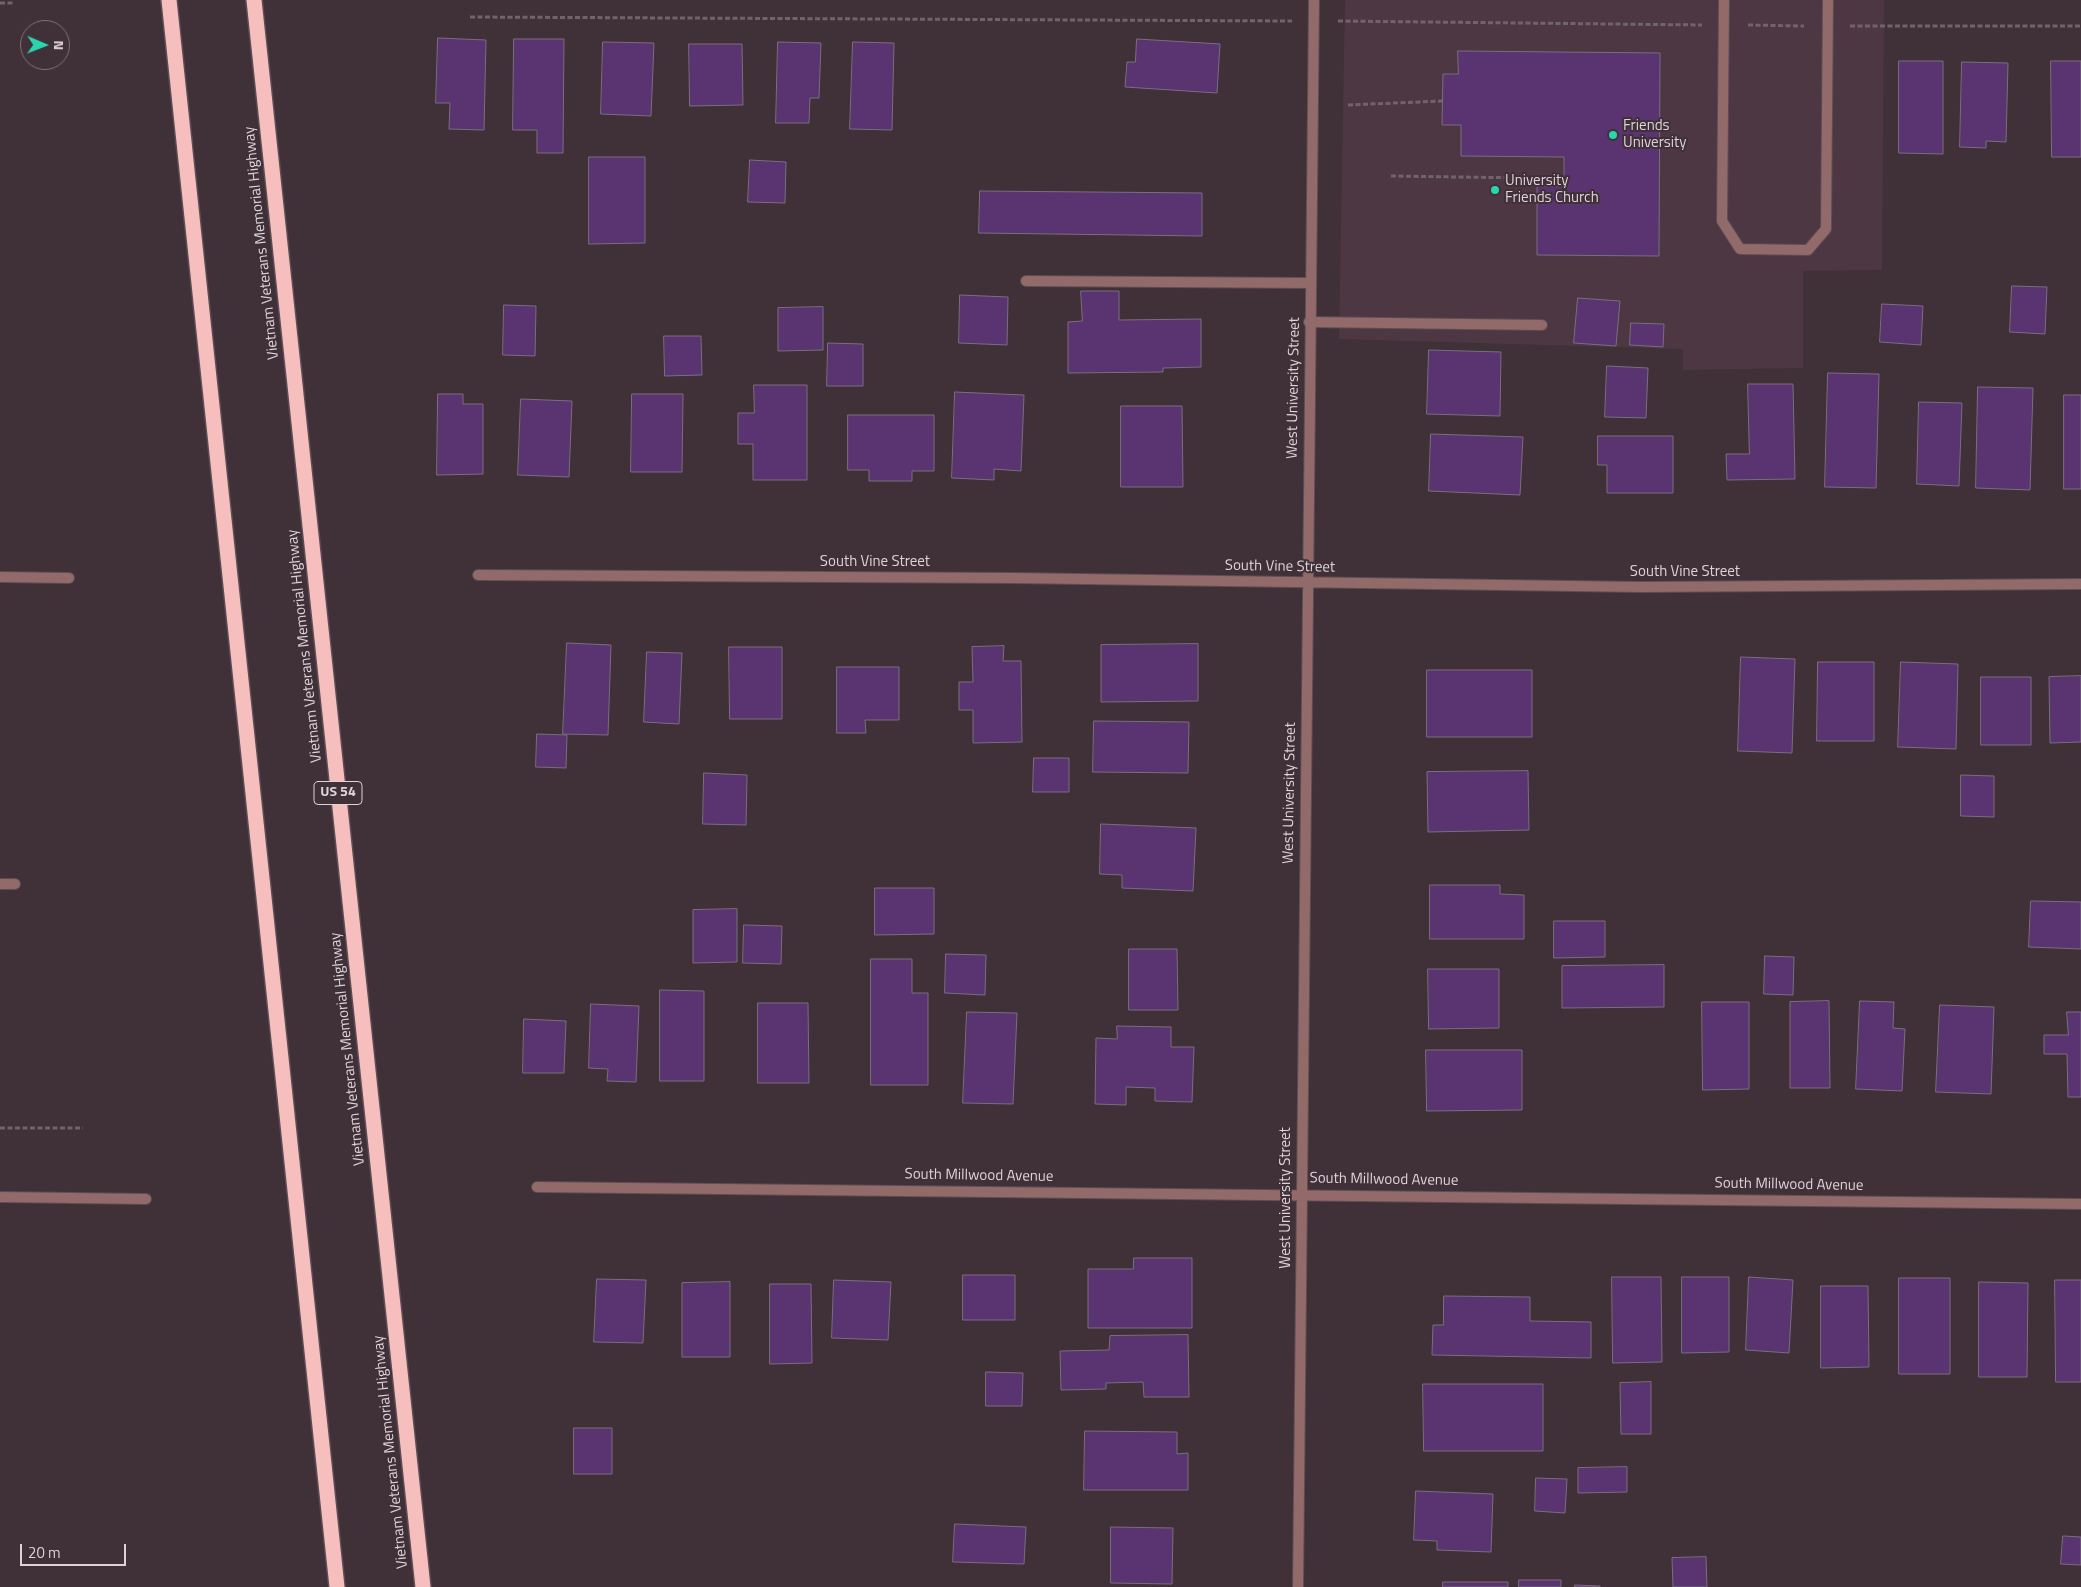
<!DOCTYPE html>
<style>
body{margin:0}
#map{position:relative;width:2081px;height:1587px;overflow:hidden;background:#403038;font-family:"Titillium Web",sans-serif}
canvas{display:block}
.north{position:absolute;left:20px;top:20px;width:50px;height:50px;box-sizing:border-box;background:#403038;border:1px solid #7f7178;border-radius:50%;rotate:91deg;font-size:14px;font-weight:700;line-height:20px;text-align:center;color:#ddd3d8}
.north::after{content:'';display:block;margin:auto;width:18px;height:22px;background:#28d5ad;clip-path:polygon(50% 0,100% 100%,50% 72%,0 100%)}
.scale{position:absolute;left:20px;top:1544px;width:106px;height:22px;box-sizing:border-box;border:2px solid #ddd3d8;border-top:0;padding-left:6px;font-size:15px;line-height:18px;white-space:nowrap;color:#ddd3d8;-webkit-text-stroke:4px #403038;paint-order:stroke}
</style>
<div id="map">
<canvas width="2081" height="1587"></canvas>
<div class="north">N</div>
<div class="scale">20 m</div>
</div>
<script>
const ctx = document.querySelector('canvas').getContext('2d');
ctx.lineJoin = 'round';
function fill(path, color) { ctx.fillStyle = color; ctx.fill(path, 'evenodd'); }
function trace(path, color, width, dash) { ctx.strokeStyle = color; ctx.lineWidth = width; ctx.lineCap = dash ? 'butt' : 'round'; ctx.setLineDash(dash || []); ctx.stroke(path); }
function write(font, color, halo, rows, align = 'center') {
  ctx.font = font + ' "Titillium Web",sans-serif'; ctx.lineWidth = 4; ctx.setLineDash([]); ctx.textBaseline = 'middle'; ctx.strokeStyle = halo; ctx.fillStyle = color; for (const [text, x, y, turn = 0] of rows) {
    ctx.save(); ctx.translate(x, y); ctx.rotate((+turn || 0) * Math.PI / 180); ctx.textAlign = isNaN(turn) ? turn : align; if (halo) ctx.strokeText(text, 0, 0); ctx.fillText(text, 0, 0); ctx.restore();
  }
}
const built = new Path2D(`
 M1345,0H1884L1882,270L1803,271V368L1683,370V349L1339,339Z`);
const building = new Path2D(`
 M438,38L486,40L484,130L449,129L450,103H436Z
 M514,39H564L563,153H537V130H513Z
 M1137,39L1220,44L1217,93L1125,87L1127,62H1135Z
 M603,42L654,43L651,116L601,114Z
 M778,42L821,43L819,98H810L809,123H776Z
 M853,42L894,43L892,130L850,129Z
 M689,44H742L743,105L690,106Z
 M1458,51L1660,53L1659,256L1537,255V186H1564V157L1461,156V125H1442L1443,74H1458Z
 M1899,61H1943V154L1899,153Z
 M2051,61H2081V157H2052Z
 M1962,62L2008,63L2006,142L1986,141V148L1960,147Z
 M589,157H645V243L589,244Z
 M750,160L786,162L785,203L748,202Z
 M980,191L1202,193V236L979,233Z
 M2012,286L2047,287L2045,334L2010,332Z
 M1081,291H1119V320L1201,319V367L1163,368V372L1068,373V322L1082,321Z
 M960,295L1008,297L1007,345L959,343Z
 M1578,298L1620,301L1616,346L1574,343Z
 M1882,304L1923,306L1921,345L1880,342Z
 M504,305L536,306L535,356L503,355Z
 M823,307V350L778,351V308Z
 M1631,323L1664,324L1663,347L1630,345Z
 M664,336H701L702,375L665,376Z
 M828,343L863,344V386H827Z
 M1429,350L1501,352L1500,416L1427,414Z
 M1607,366L1648,368L1646,418L1605,417Z
 M1828,373L1879,374L1876,488L1825,487Z
 M1748,384H1793L1795,479L1727,480L1726,454H1749Z
 M754,385H807V480H753V444H738V413H754Z
 M1978,387L2033,388L2030,490L1976,488Z
 M955,392L1024,395L1021,471L994,469V480L952,478Z
 M438,394H463V404H483V474L437,475Z
 M632,394H683L682,472H631Z
 M2064,395H2081V489H2064Z
 M521,399L572,401L569,477L518,475Z
 M1919,402L1962,403L1959,486L1917,484Z
 M1121,406H1182L1183,487H1121Z
 M848,415H934V471H912V481H869V470H848Z
 M1431,434L1523,437L1520,495L1429,491Z
 M1598,436H1673V493H1607V465H1598Z
 M567,643L611,645L608,735L563,734Z
 M1198,644V701L1101,702V645Z
 M1004,646L1003,661H1021L1022,742L973,743V710H959V682H973L972,647Z
 M729,647H782V719H730Z
 M647,652L682,653L679,724L644,722Z
 M1741,657L1795,659L1792,753L1738,751Z
 M1818,662H1874V741H1817Z
 M1901,662L1958,664L1956,749L1898,747Z
 M837,667H899V720H865L866,733H837Z
 M1427,670H1532V737H1427Z
 M2081,676V742L2050,743L2049,677Z
 M1981,677H2031V745H1981Z
 M1094,721L1189,722L1188,773L1093,772Z
 M537,734L567,735L566,768L536,767Z
 M1034,758H1069V792H1033Z
 M1528,771L1529,830L1428,832L1427,772Z
 M704,773L747,775L746,825L703,824Z
 M1961,775L1994,776V817L1961,816Z
 M1101,824L1196,828L1193,891L1122,888V875L1100,874Z
 M1430,885H1500V894L1524,895V939H1430Z
 M875,888H934V934L875,935Z
 M2031,901L2081,902V949L2029,947Z
 M737,909V962L693,963V910Z
 M1554,921H1605V957L1554,958Z
 M744,925L782,926L781,964L743,963Z
 M1129,949H1177L1178,1010H1129Z
 M946,954L986,955L985,995L945,993Z
 M1765,956L1794,957L1793,995L1764,994Z
 M871,959H912V993H928V1085H871Z
 M1664,965V1007L1562,1008V966Z
 M1428,969H1499V1028L1429,1029Z
 M660,990L704,991V1081H660Z
 M1829,1001L1830,1088H1790V1002Z
 M1860,1001L1894,1002L1893,1028L1905,1029L1902,1091L1856,1089Z
 M1702,1002H1749V1089L1703,1090Z
 M758,1003H808L809,1083H758Z
 M591,1004L639,1006L636,1082L607,1081L608,1069L589,1068Z
 M1940,1005L1994,1007L1991,1094L1936,1092Z
 M967,1012L1017,1013L1013,1104L963,1103Z
 M2067,1012H2081V1097H2068L2067,1054H2044V1035H2068Z
 M524,1019L566,1021L564,1073H523Z
 M1117,1026L1171,1027V1047H1194L1192,1102L1155,1101V1088L1126,1087V1105L1095,1104L1096,1038L1117,1039Z
 M1426,1050H1522V1110L1427,1111Z
 M1134,1258H1192V1328H1088V1269H1133Z
 M963,1275H1015V1320H963Z
 M1612,1277H1661L1662,1362L1613,1363Z
 M1682,1277H1729V1352L1682,1353Z
 M1749,1277L1793,1280L1789,1353L1746,1350Z
 M1899,1278H1950V1374H1899Z
 M597,1279L646,1280L643,1343L594,1342Z
 M834,1280L891,1282L888,1340L832,1338Z
 M2055,1280H2081V1382H2056Z
 M730,1282V1357H682V1283Z
 M1979,1282L2028,1283L2027,1377H1979Z
 M770,1284H811L812,1363L770,1364Z
 M1821,1286H1868L1869,1367L1821,1368Z
 M1444,1296L1530,1297V1321L1591,1322V1358L1432,1355L1433,1325H1443Z
 M1188,1335L1189,1397H1144L1143,1382L1106,1383V1389L1061,1390L1060,1351L1109,1350L1110,1336Z
 M986,1372L1023,1373L1022,1406H986Z
 M1651,1382V1434H1621L1620,1383Z
 M1423,1384H1543V1451H1424Z
 M574,1428H612V1474H574Z
 M1085,1431L1177,1432V1454L1188,1453V1490H1084Z
 M1627,1467V1492L1578,1493V1468Z
 M1536,1478L1567,1479L1565,1513L1535,1511Z
 M1416,1491L1493,1494L1491,1552L1437,1550V1541L1414,1540Z
 M955,1524L1026,1527L1024,1564L953,1562Z
 M1111,1527L1173,1528L1172,1584L1111,1583Z
 M2063,1536L2081,1537V1565L2061,1564Z
 M1706,1557L1707,1587H1673L1672,1558Z
 M1519,1580H1561V1587H1519Z
 M1443,1582H1508V1587H1443Z
 M1575,1585L1600,1586V1587H1575Z`);
const path = new Path2D(`
 M0,3H14
 M470,17L1292,21
 M1338,21L1702,25
 M1748,25L1804,26
 M1850,26H2081
 M1348,105L1442,101
 M1391,176L1527,178
 M0,1128H83`);
const lane = new Path2D(`
 M1724,0L1722,221L1740,249L1808,250L1826,229L1828,0
 M1026,281L1310,283
 M1309,322L1542,325
 M0,884H15`);
const street = new Path2D(`
 M478,575L1013,578L1641,587L2081,584
 M0,577L69,578
 M537,1187L2081,1204
 M0,1197L146,1199
 M1298,1587L1314,0`);
const highway = new Path2D(`
 M169,0L337,1587
 M254,0L423,1587`);
const markers = [
 [1613,135,5,"#28d5ad"],
 [1495,190,5,"#28d5ad"]
];
const shields = [
 [338,793,48]
];
const shieldNames = [
 ["US 54",338,793]
];
const poiNames = [
 ["Friends",1623,126],
 ["University",1623,143],
 ["University",1505,181],
 ["Friends Church",1505,198]
];
const streetNames = [
 ["Vietnam Veterans Memorial Highway",262,243,-96],
 ["West University Street",1294,388,-89],
 ["South Vine Street",875,562],
 ["South Vine Street",1280,567,1],
 ["South Vine Street",1685,572],
 ["Vietnam Veterans Memorial Highway",305,646,-96],
 ["West University Street",1290,793,-89],
 ["Vietnam Veterans Memorial Highway",348,1049,-96],
 ["South Millwood Avenue",979,1176,1],
 ["South Millwood Avenue",1384,1180,1],
 ["South Millwood Avenue",1789,1185,1],
 ["West University Street",1286,1198,-90],
 ["Vietnam Veterans Memorial Highway",391,1452,-96]
];
fill(built, '#4d3743');
fill(building, '#5a3371');
trace(building, '#786f7f', 1);
trace(lane, '#5c4d55', 12);
trace(street, '#5c4d55', 12);
trace(highway, '#5c4d55', 18);
trace(path, '#71636a', 3, [5, 2.5]);
trace(lane, '#916a69', 10);
trace(street, '#916a69', 10);
trace(highway, '#f6bebc', 15);
for (const [x, y, r, color] of markers) { const dot = new Path2D(); dot.arc(x, y, r, 0, 2 * Math.PI); ctx.fillStyle = color; ctx.fill(dot); trace(dot, '#403038', 2); }
for (const [x, y, w] of shields) { const box = new Path2D(); box.roundRect(x - w / 2, y - 11.5, w, 23, 4); ctx.fillStyle = '#403038'; ctx.fill(box); trace(box, '#ddd3d8', 1); }
write('bold 14px', '#ddd3d8', null, shieldNames);
write('15px', '#ddd3d8', '#403038', poiNames, 'left');
write('15px', '#ddd3d8', '#403038', streetNames);
</script>
